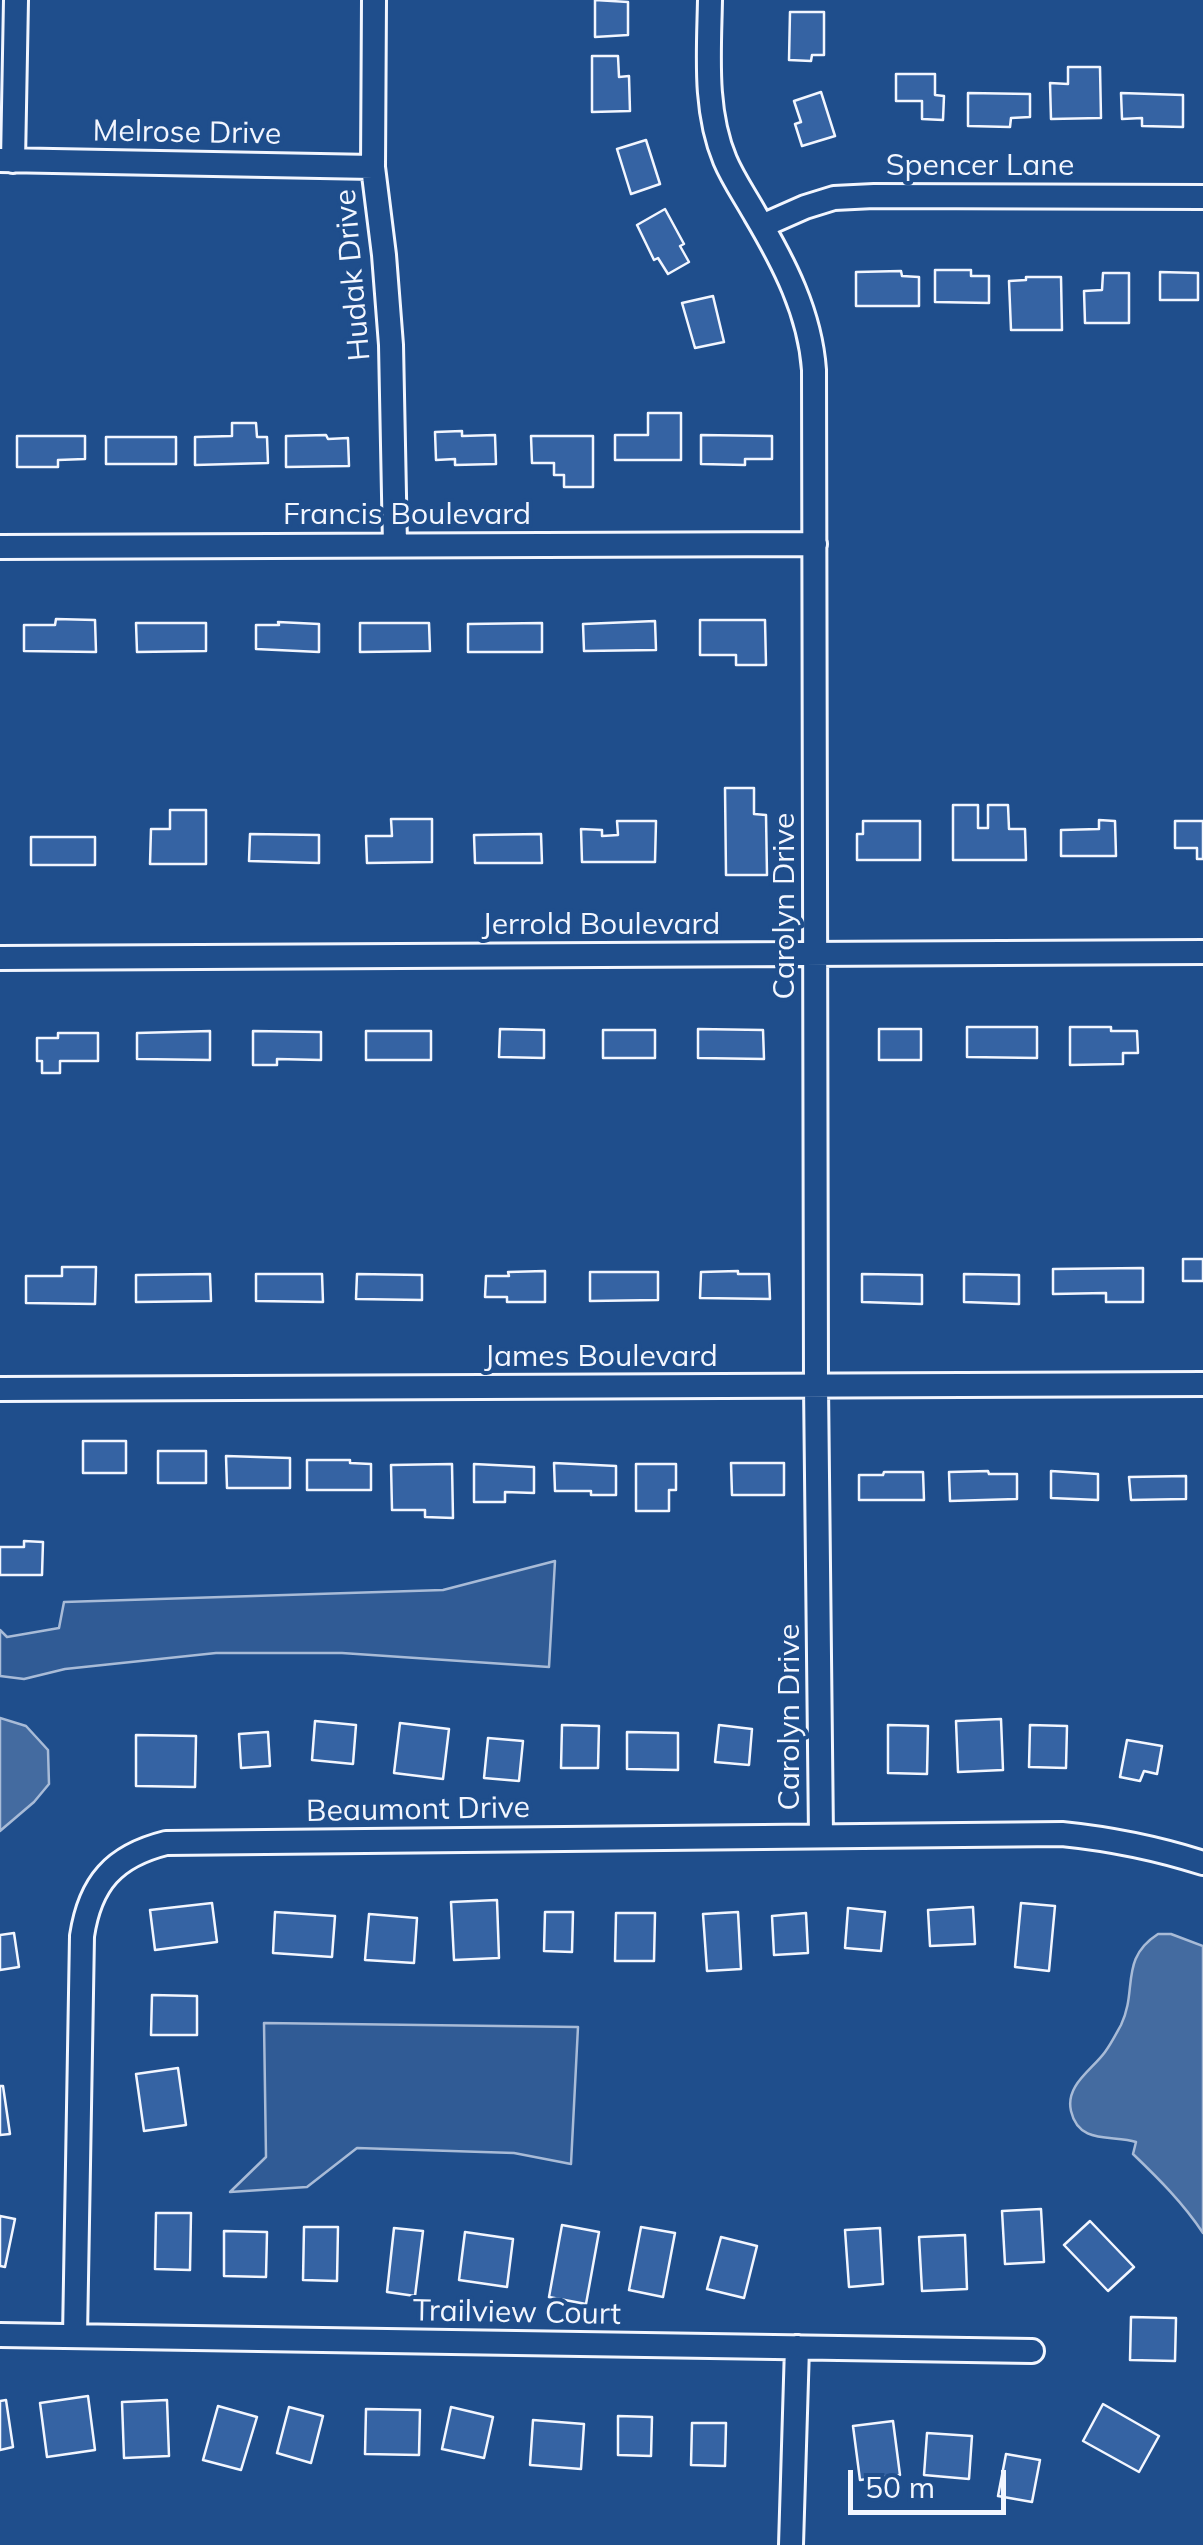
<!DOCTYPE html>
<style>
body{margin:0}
#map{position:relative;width:1203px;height:2545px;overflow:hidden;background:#1f4e8c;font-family:Mulish,sans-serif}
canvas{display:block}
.scale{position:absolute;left:848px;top:2470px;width:158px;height:45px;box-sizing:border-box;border:5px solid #f2f6ff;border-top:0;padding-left:12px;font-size:30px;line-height:35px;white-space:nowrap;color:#f2f6ff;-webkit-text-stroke:8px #1f4e8c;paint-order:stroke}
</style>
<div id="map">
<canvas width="1203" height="2545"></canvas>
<div class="scale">50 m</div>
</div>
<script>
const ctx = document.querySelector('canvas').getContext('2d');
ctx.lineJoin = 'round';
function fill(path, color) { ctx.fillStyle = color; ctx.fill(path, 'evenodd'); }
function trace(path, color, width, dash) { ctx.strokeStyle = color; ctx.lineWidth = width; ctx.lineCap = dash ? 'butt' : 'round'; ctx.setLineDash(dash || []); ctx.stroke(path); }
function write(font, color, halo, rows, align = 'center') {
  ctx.font = font + ' Mulish,sans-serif'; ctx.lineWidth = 8; ctx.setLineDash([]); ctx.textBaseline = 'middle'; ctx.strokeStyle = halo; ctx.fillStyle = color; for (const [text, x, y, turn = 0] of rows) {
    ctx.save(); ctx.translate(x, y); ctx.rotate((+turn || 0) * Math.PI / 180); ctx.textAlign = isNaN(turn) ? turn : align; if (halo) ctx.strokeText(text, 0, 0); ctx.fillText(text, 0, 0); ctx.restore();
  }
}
const green = new Path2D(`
 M555,1561L549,1667L342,1653H216L65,1669L24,1679L0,1676V1630L7,1637L59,1628L64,1602L443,1590Z
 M264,2023L578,2027L571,2164L514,2153L357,2148L307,2187L230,2192L266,2157Z`);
const water = new Path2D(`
 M0,1718L26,1726L48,1750L49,1784L34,1802L0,1831Z
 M1158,1934H1171L1203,1946V2233C1183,2203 1159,2179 1133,2154L1136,2142C1114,2134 1079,2146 1071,2111C1065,2085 1092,2070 1105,2052C1111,2044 1116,2034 1121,2025C1138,1990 1119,1959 1158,1934Z`);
const building = new Path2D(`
 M595,0L628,2V35L595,37Z
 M790,12H824V55H812L811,61L789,60Z
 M592,56H618L619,77L629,76L630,111L592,112Z
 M1068,67H1100L1101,118L1051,119L1050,83L1068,84Z
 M896,74H935V95L944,96L943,120L922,119V101H896Z
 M821,92L835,136L802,146L795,124L801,122L794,101Z
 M968,93L1030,94V117L1011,118L1010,127L968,126Z
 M1121,93L1183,95V127L1142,126V118L1122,119Z
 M646,140L660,184L631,194L617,149Z
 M665,209L684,244L680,246L689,262L668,274L658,258L654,260L637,225Z
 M935,270H971V276H989V303L935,302Z
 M901,271L902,276L919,277V306H856V272Z
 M1160,272L1198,273V300H1160Z
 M1103,273H1129V323H1085L1084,291L1102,290Z
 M1026,277H1061L1062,330H1011L1009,281L1026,280Z
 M713,296L724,342L695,348L682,303Z
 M648,413H681V460H615V435H648Z
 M232,423H256L257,437H267L268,463L195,465V437L232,436Z
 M462,431V436L495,435L496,464L455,465V459L436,460L435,432Z
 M326,435L328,439L348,438L349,466L286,467V436Z
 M701,435L772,436V459H745V465L701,464Z
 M17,436H85V459L58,460V467H17Z
 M531,436H593V487H564V475H554V463H532Z
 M106,437H176V464H106Z
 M56,619L95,620L96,652L24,651V625H55Z
 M700,620H765L766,665H736V655H700Z
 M655,621L656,650L584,651L583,624Z
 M278,622L319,624V652L256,649V625H279Z
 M136,623H206V651L137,652Z
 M360,623H429L430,651L360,652Z
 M542,623V652H468V624Z
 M725,788H754V814L766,815L767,875H726Z
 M953,805H978V828H988V805H1008L1009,829H1025L1026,860H953Z
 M170,810H206V864H150L151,829H170Z
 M391,819H432V862L367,863L366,836H392Z
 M1099,820L1115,821L1116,856H1061V830L1099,829Z
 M617,821H656L655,862H582L581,829L602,830V836L618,835Z
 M863,821H920V860H857V834H863Z
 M1175,821H1203V859H1197V848H1175Z
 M250,834L319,835V863L249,861Z
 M541,834L542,863H475L474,835Z
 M31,837H95V865H31Z
 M967,1027H1037V1058L967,1057Z
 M1070,1027H1111V1031H1137L1138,1053H1123V1064L1070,1065Z
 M500,1029L544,1030V1058L499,1057Z
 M698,1029L763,1030L764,1059L698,1058Z
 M879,1029H921V1060H879Z
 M603,1030H655V1058H603Z
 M210,1031V1060L137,1059V1033Z
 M253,1031L321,1032V1060L277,1059V1065H253Z
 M366,1031H431V1060H366Z
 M58,1033H98V1061H60V1073H42V1061H37V1038H58Z
 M1183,1259H1203V1281H1183Z
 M62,1267H96L95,1304L26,1303V1276H62Z
 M1143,1268V1302H1106V1293L1053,1294V1269Z
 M545,1271V1302H507V1297H485L486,1276H509L508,1272Z
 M738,1271V1274H769L770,1299L700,1298L701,1272Z
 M590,1272H658V1300L590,1301Z
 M210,1274L211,1301L136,1302V1275Z
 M256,1274H322L323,1302L256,1301Z
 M357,1274L422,1275V1300L356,1299Z
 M862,1274L922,1275V1304L862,1302Z
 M964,1274L1019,1275V1304L964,1302Z
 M83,1441H126V1473H83Z
 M158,1451H206V1483H158Z
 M226,1456L290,1458V1488H227Z
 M307,1460H350V1463L371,1464V1490H307Z
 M554,1463L616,1466V1495H591V1491H555Z
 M731,1463H784V1495H732Z
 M452,1464L453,1518L425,1517V1510H392L391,1465Z
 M474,1464L534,1467V1493L505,1492V1502H474Z
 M636,1464H676V1490H669V1511H636Z
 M988,1471L989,1474H1017V1499L950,1501L949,1472Z
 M1051,1471L1098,1474V1500L1051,1498Z
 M884,1472H923L924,1500H859V1475H883Z
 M1186,1476V1499L1131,1500L1129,1477Z
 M24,1541L43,1542L42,1575H0V1547H24Z
 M1001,1719L1003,1770L958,1772L956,1721Z
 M315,1721L356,1725L353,1764L312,1760Z
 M400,1723L449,1729L443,1779L394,1773Z
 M562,1725L599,1726L598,1768H561Z
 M719,1725L752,1729L749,1765L715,1762Z
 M888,1725L928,1726L927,1774L888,1773Z
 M1030,1725L1067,1726L1066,1768L1029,1767Z
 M268,1732L270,1766L241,1768L239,1734Z
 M627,1732L678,1733V1770L627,1769Z
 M136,1735L196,1736L195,1787L136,1786Z
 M488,1738L523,1741L519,1781L484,1778Z
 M1127,1740L1162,1746L1157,1774L1144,1771L1140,1781L1120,1777Z
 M497,1900L499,1958L454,1960L451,1902Z
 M212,1903L217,1942L155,1950L150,1910Z
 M1021,1903L1055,1906L1049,1971L1015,1967Z
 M973,1907L975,1944L930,1946L928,1910Z
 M848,1908L885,1912L881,1951L845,1948Z
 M275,1912L335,1916L332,1957L273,1953Z
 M545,1912H573L572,1952L544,1951Z
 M738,1912L741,1969L707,1971L703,1914Z
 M616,1913H655L654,1961H615Z
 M806,1913L808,1953L774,1955L772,1916Z
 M369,1914L417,1918L414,1963L365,1960Z
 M14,1933L19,1967L0,1970V1935Z
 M152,1995L197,1996V2035H151Z
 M178,2068L186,2125L144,2131L136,2074Z
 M0,2086H3L10,2134L0,2135Z
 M1041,2209L1044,2262L1005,2264L1002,2211Z
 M156,2213H191L190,2270L155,2269Z
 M0,2216L15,2219L5,2267L0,2266Z
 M1090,2221L1134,2267L1108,2291L1064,2245Z
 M562,2225L599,2232L586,2304L549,2297Z
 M304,2227H338L337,2281L303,2280Z
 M641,2227L675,2233L663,2297L629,2290Z
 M394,2228L423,2231L415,2296L387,2292Z
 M880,2228L883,2284L849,2287L845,2230Z
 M224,2231L267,2232L266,2277L224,2276Z
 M465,2232L513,2239L507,2287L459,2280Z
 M965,2235L967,2289L922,2291L919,2237Z
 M721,2237L757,2246L744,2298L707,2289Z
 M1131,2317L1176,2318L1175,2361L1130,2360Z
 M88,2396L95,2450L47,2457L40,2403Z
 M6,2400L13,2447L0,2450V2401Z
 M167,2400L169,2456L124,2458L122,2402Z
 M1103,2404L1159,2436L1139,2472L1083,2441Z
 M218,2406L257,2417L241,2470L203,2460Z
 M289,2407L323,2416L311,2463L277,2453Z
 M451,2407L493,2417L484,2458L442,2449Z
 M366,2409L420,2410L419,2455L365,2454Z
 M618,2416L652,2417L651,2456L618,2455Z
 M533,2420L584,2424L581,2469L530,2465Z
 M893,2421L900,2475L860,2480L853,2426Z
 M692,2423H726L725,2466L691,2465Z
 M927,2433L972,2436L969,2479L924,2475Z
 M1006,2454L1040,2460L1032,2502L998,2496Z`);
const minor = new Path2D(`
 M374,0L373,167L384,255L391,345L395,545
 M710,0C709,53 704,110 725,160C733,179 745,196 755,214C784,263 810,313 814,370L816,1386L821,1835
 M0,160L373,167
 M13,161L16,0
 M762,226L805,207L834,198L874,196L1203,197
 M0,547L815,544
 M0,958L1203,952
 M0,1389L1203,1384
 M0,2335L1032,2351
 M75,2336L82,1936C90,1883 114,1856 166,1843L1062,1834C1111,1839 1156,1848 1203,1863
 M791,2545L797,2347`);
const streetNames = [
 ["Melrose Drive",187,133,1],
 ["Spencer Lane",980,166],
 ["Hudak Drive",353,275,-95],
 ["Francis Boulevard",407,515],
 ["Carolyn Drive",785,906,-90],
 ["Jerrold Boulevard",601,925],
 ["James Boulevard",601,1357],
 ["Carolyn Drive",790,1717,-90],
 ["Beaumont Drive",418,1810,-1],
 ["Trailview Court",517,2313,1]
];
fill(green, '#305b95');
trace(green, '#a8bbd7', 2.5);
fill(water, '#446ba0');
trace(water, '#a8bbd7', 2.5);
fill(building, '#3563a3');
trace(building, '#f2f6ff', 2.5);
trace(minor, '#f2f6ff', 28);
trace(minor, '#1f4e8c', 22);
write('30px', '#f2f6ff', '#1f4e8c', streetNames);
</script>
